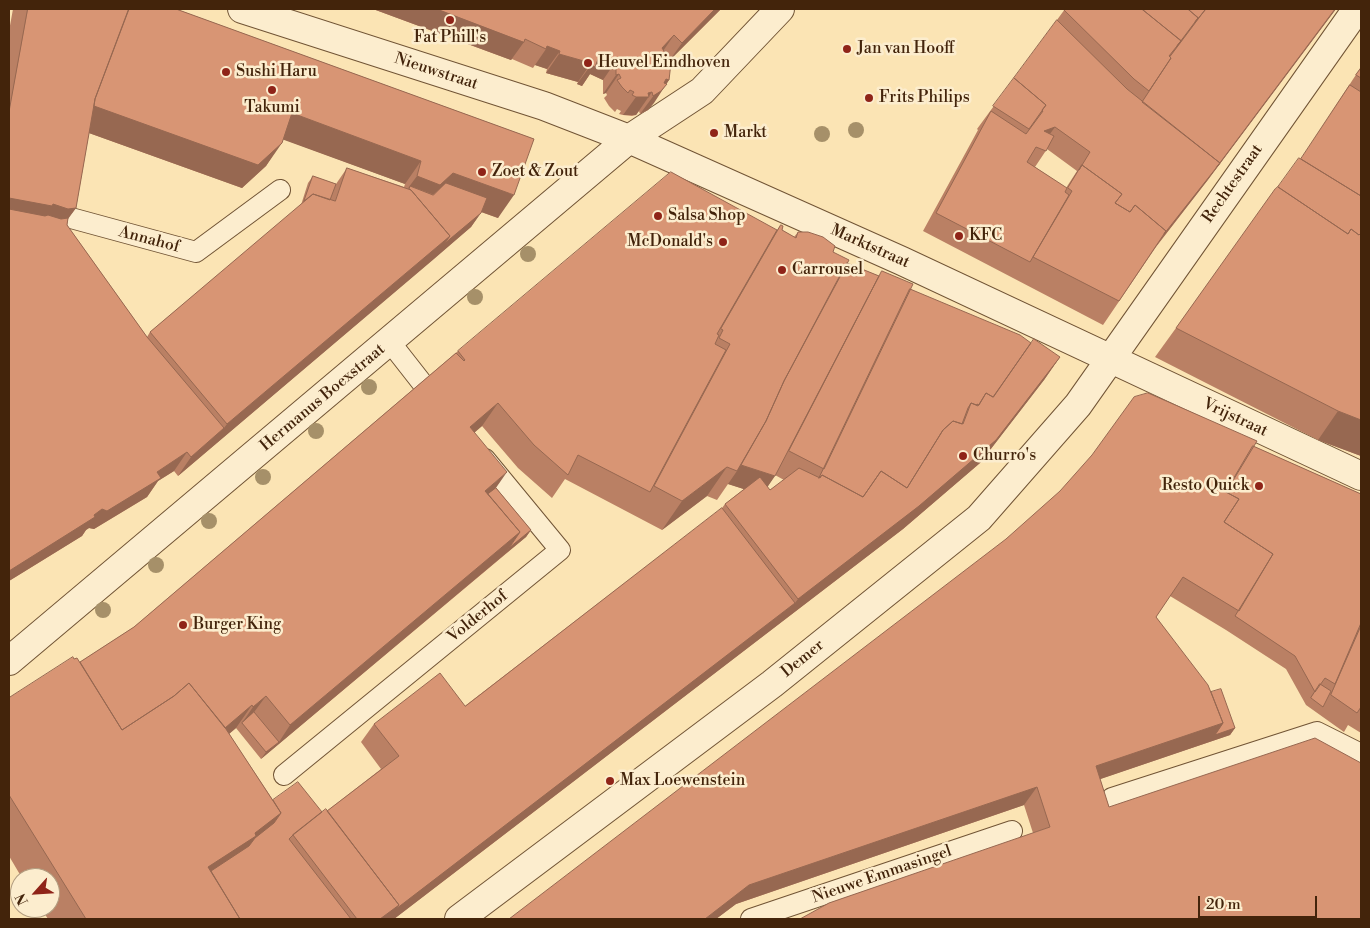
<!DOCTYPE html>
<style>
body{margin:0}
#map{position:relative;width:1370px;height:928px;overflow:hidden;background:#fbe4b4;font-family:"Libre Bodoni",serif}
canvas{display:block}
.frame{position:absolute;inset:0;border:10px solid #43240b;pointer-events:none}
.north{position:absolute;left:10px;top:868px;width:50px;height:50px;box-sizing:border-box;background:#fcedce;border:1px solid #b29d80;border-radius:50%;rotate:244deg;font-size:14px;font-weight:700;line-height:20px;text-align:center;color:#43240b}
.north::after{content:'';display:block;margin:auto;width:18px;height:22px;background:#8f2418;clip-path:polygon(50% 0,100% 100%,50% 72%,0 100%)}
.scale{position:absolute;left:1198px;top:896px;width:119px;height:22px;box-sizing:border-box;border:2px solid #43240b;border-top:0;padding-left:6px;font-size:15px;line-height:18px;white-space:nowrap;color:#43240b;-webkit-text-stroke:4px #fcedce;paint-order:stroke}
</style>
<div id="map">
<canvas width="1370" height="928"></canvas>
<div class="frame"></div>
<div class="north">N</div>
<div class="scale">20 m</div>
</div>
<script>
const ctx = document.querySelector('canvas').getContext('2d');
ctx.lineJoin = 'round';
function trace(path, color, width, dash) { ctx.strokeStyle = color; ctx.lineWidth = width; ctx.lineCap = dash ? 'butt' : 'round'; ctx.setLineDash(dash || []); ctx.stroke(path); }
function fill(path, color) { ctx.fillStyle = color; ctx.fill(path, 'evenodd'); }
function write(font, color, halo, rows, align = 'center') {
  ctx.font = font + ' "Libre Bodoni",serif'; ctx.lineWidth = 5; ctx.setLineDash([]); ctx.textBaseline = 'middle'; ctx.strokeStyle = halo; ctx.fillStyle = color; for (const [text, x, y, turn = 0] of rows) {
    ctx.save(); ctx.translate(x, y); ctx.rotate((+turn || 0) * Math.PI / 180); ctx.textAlign = isNaN(turn) ? turn : align; if (halo) ctx.strokeText(text, 0, 0); ctx.fillText(text, 0, 0); ctx.restore();
  }
}
const service = new Path2D(`
 M60,215L196,252L280,190
 M390,342L426,388
 M284,775L560,550L485,459
 M1112,798L1317,732L1361,754
 M751,919L1012,831`);
const pedestrian = new Path2D(`
 M242,9L544,106L629,139L902,261L1361,476
 M9,661L629,139L702,91L780,9
 M459,919L772,684L979,518L1078,405L1357,9`);
const trees = [
 [856,130],
 [822,134],
 [528,254],
 [475,297],
 [369,387],
 [316,431],
 [263,477],
 [209,521],
 [156,565],
 [103,610]
];
const wall = new Path2D(`
 M13,9H176L534,139L498,218L481,212L471,227L178,476L174,471L158,481L147,497L94,529L89,528L86,530L82,536L9,581V31ZM89,133L242,188L266,166L283,139L405,184L404,187L347,168L336,184L313,176L308,183L301,205L150,332L147,337L67,225L68,218L76,208Z
 M373,9H721L669,61H668L667,63L669,80L648,110L640,114L639,111L636,115L632,116L623,115L619,114L621,111L617,109L615,112L609,106L604,98L607,95L606,93L603,94V80L590,74L582,86L577,84L578,82L546,73L547,69L535,65L533,68L512,59L511,60Z
 M1065,9H1336L1207,181L1156,247L1103,325L923,231L978,130L977,129ZM1047,149L1077,171L1066,188L1035,167Z
 M1361,67V456L1318,440L1155,357L1278,187L1301,159Z
 M781,225L782,230L794,237L798,232L833,252L847,263L879,276L882,271L910,289L1031,343L1060,357L1044,380L980,463L903,529L394,919H48L41,908H50V878H22L9,856V698L74,659L80,662L134,627L458,351L777,230ZM482,426L518,468L552,498L565,479L662,530L707,496L717,500L728,484L744,489L725,504L722,508L465,706L374,724L361,742L381,769L327,811L322,812L273,800L229,734L236,728L261,759L526,537L531,530L496,488L474,433ZM775,475L784,480L770,490L767,487Z
 M1253,446L1361,494V733L1348,725L1344,732L1306,705L1286,669L1226,630L1170,596L1156,617L1211,692L1235,728L1230,735L1100,779L1109,807L1033,833L1024,805L736,904L716,919H509Z`);
const shadedWall = new Path2D(`
 M373,9H437L524,42L511,60Z
 M715,9H721L669,61L682,43Z
 M1335,9H1336L1207,181L1150,254L1163,236Z
 M674,35L661,54L662,48Z
 M547,46L560,51L547,69L535,65L546,49Z
 M559,54L591,63L578,82L546,73Z
 M600,54L616,61L603,80L590,74L582,86L577,84L591,65Z
 M619,74L606,93L603,94L616,75Z
 M666,79L669,80L654,103L648,110L640,114Z
 M652,92L636,115H623L636,97Z
 M91,105L282,143L266,166L242,188L75,128Z
 M292,113L421,161L405,184L276,137Z
 M1055,127L1042,145L1030,149L1044,131Z
 M453,173L514,195L498,218L410,186L400,199L417,176Z
 M9,198L53,204L76,208L55,237L9,231Z
 M481,213L471,227L434,259L178,476L191,457L224,428L227,424L450,236Z
 M1060,357L1044,380L980,463L903,529L394,919H380L795,603L798,599Z
 M498,403L482,426L454,450L470,427Z
 M1338,411L1361,420V456L1318,440Z
 M187,452L174,471L158,481L147,497L94,529L89,528L86,530L82,536L9,581V571L102,509Z
 M740,465L775,476L762,495L728,484L737,471Z
 M727,467L707,496L662,530L682,501Z
 M507,472L491,495L475,508L485,491Z
 M531,530L526,537L504,555L509,548Z
 M520,532L504,555L261,759L266,752L279,742L290,725Z
 M266,696L249,719L242,723L253,707Z
 M252,705L236,728L204,755L220,732Z
 M1223,723L1235,728L1230,735L1083,785L1096,766Z
 M1037,787L1024,805L736,904L716,919H705L749,885Z
 M281,813L261,842L206,885L208,867Z`);
const building = new Path2D(`
 M28,9H129L95,99L76,208L68,209L53,204L52,206L9,198V112Z
 M129,9H176L534,139L514,195L453,173L440,185L417,176L421,161L292,113L282,143L258,165L94,106L95,99Z
 M437,9H715L682,43L674,35L662,48L669,59L666,60L668,64L671,63L669,80L666,79L664,83L667,84L661,91L653,96L652,92L648,93L649,97H636L632,95L634,92L630,90L628,93L622,87L617,80L621,78L619,74L616,75V61L600,54L595,67L591,65V63L559,54L560,51L547,46L546,49L525,39L524,42Z
 M1065,9H1142L1181,41L1169,56L1171,58L1149,91L1134,79L1064,10Z
 M1142,9H1188L1198,18L1177,46L1181,41Z
 M1188,9H1206L1195,22L1198,18Z
 M1206,9H1335L1216,168L1220,163L1142,102L1171,58L1170,57Z
 M1057,20L1127,89L1220,163L1164,234L1166,231L1135,205L1130,212L1115,203L1122,194L1082,165L1079,170L1090,152L1055,127L1044,131L1054,136L1046,151L1036,147L1027,162L1067,188L1065,192L1069,195L1030,262L936,213L991,111L1026,134L1043,111L1042,110L1046,105L1014,78Z
 M1361,68V78L1356,75Z
 M1014,78L1046,105L1029,129L993,106Z
 M1350,85L1361,92V196L1301,159Z
 M1299,158L1361,196V233L1359,235L1351,229L1348,234L1278,187Z
 M1082,165L1122,194L1115,203L1130,212L1135,205L1166,231L1119,301L1033,257L1072,191L1068,188Z
 M347,168L411,190L450,236L227,424L150,332L313,194L335,201Z
 M671,172L777,230L717,334L719,335L715,344L726,350L650,492L578,455L568,475L534,445L498,403L470,427L507,472L485,491L520,532L290,725L266,696L253,707L252,705L225,728L189,683L174,696L122,730L80,662L134,627L456,353L464,361L465,360L458,351Z
 M313,176L336,184L330,200L313,194L304,201Z
 M446,183L487,198L481,213L444,244L450,236L411,190L409,189L410,186L433,195Z
 M1278,187L1348,234L1351,229L1359,235L1361,233V420L1338,411L1176,328L1275,189Z
 M9,209L45,216L48,215L61,219L68,218L67,225L147,337L224,428L191,457L187,452L157,472L161,478L107,511L102,509L94,515L95,517L9,571Z
 M781,225L783,226L782,230L796,238L798,232H808L823,237L835,246L833,252L849,260L784,381L766,421L737,471L727,467L682,501L654,486L730,344L719,338L723,330L721,329Z
 M847,263L879,276L775,476L741,465L766,421L784,381Z
 M882,271L913,284L824,469L789,451Z
 M910,289L1020,335L1031,343L993,397L986,393L979,405L977,404V405L971,403L968,408L962,424L953,421L943,430L907,488L881,471L863,497L822,475L819,478Z
 M1034,339L1060,357L996,440L919,506L798,599L725,504L760,477L770,490L799,468L820,478L822,475L863,497L881,471L907,488L943,430L953,421L963,424L971,403L978,406L986,393L993,397Z
 M1148,393L1257,441L1226,492L1239,499L1224,522L1273,554L1239,611L1183,577L1156,617L1208,685L1223,723L1096,766L1109,807L1315,738L1361,763V919H800L829,903L1050,827L1037,787L749,885L705,919H509L1006,539L1060,491L1092,455L1134,397Z
 M1253,446L1361,494V623L1335,684L1325,678L1315,692L1295,656L1235,616L1273,554L1224,522L1239,499L1226,492Z
 M496,488L531,530L509,548L520,532L488,494Z
 M722,508L795,603L396,909L399,905L327,811L399,756L374,724L440,673L465,706Z
 M1361,626V707L1357,713L1331,695Z
 M73,657L74,659L77,658L122,730L174,696L189,683L224,726L281,813L255,833L256,836L208,867L240,919H86L9,795V698Z
 M1320,684L1331,691L1323,707L1311,698Z
 M1221,689L1235,728L1215,735L1223,723L1211,692Z
 M254,712L279,742L266,752L242,723Z
 M298,782L322,812L293,835L289,839L351,919H240L211,871L249,846L255,838L274,823L281,813L273,800Z
 M326,809L399,905L380,919H357L293,835Z`);
const markers = [
 [450,20,5,"#8f2418"],
 [847,49,5,"#8f2418"],
 [588,63,5,"#8f2418"],
 [226,72,5,"#8f2418"],
 [272,90,5,"#8f2418"],
 [869,98,5,"#8f2418"],
 [714,133,5,"#8f2418"],
 [482,172,5,"#8f2418"],
 [658,216,5,"#8f2418"],
 [959,236,5,"#8f2418"],
 [723,242,5,"#8f2418"],
 [782,270,5,"#8f2418"],
 [963,456,5,"#8f2418"],
 [1259,486,5,"#8f2418"],
 [183,625,5,"#8f2418"],
 [610,781,5,"#8f2418"]
];
const poiNames = [
 ["Fat Phill's",450,38,"center"],
 ["Jan van Hooff",857,49],
 ["Heuvel Eindhoven",598,63],
 ["Sushi Haru",236,72],
 ["Frits Philips",879,98],
 ["Takumi",272,108,"center"],
 ["Markt",724,133],
 ["Zoet & Zout",492,172],
 ["Salsa Shop",668,216],
 ["KFC",969,236],
 ["McDonald's",713,242,"right"],
 ["Carrousel",792,270],
 ["Churro's",973,456],
 ["Resto Quick",1249,486,"right"],
 ["Burger King",193,625],
 ["Max Loewenstein",620,781]
];
const streetNames = [
 ["Nieuwstraat",436,72,18],
 ["Rechtestraat",1233,184,-55],
 ["Annahof",149,240,15],
 ["Marktstraat",870,247,24],
 ["Hermanus Boexstraat",323,398,-40],
 ["Vrijstraat",1235,418,25],
 ["Volderhof",478,617,-39],
 ["Demer",803,659,-39],
 ["Nieuwe Emmasingel",882,875,-19]
];
trace(service, '#715435', 22);
trace(pedestrian, '#715435', 30);
trace(service, '#fcedce', 20);
trace(pedestrian, '#fcedce', 28);
ctx.fillStyle = '#a69069';
for (const [x, y] of trees) { ctx.beginPath(); ctx.arc(x, y, 8, 0, 2 * Math.PI); ctx.fill(); }
fill(wall, '#ba8064');
fill(shadedWall, '#976851');
fill(building, '#d89574');
trace(building, '#976851', 1);
for (const [x, y, r, color] of markers) { const dot = new Path2D(); dot.arc(x, y, r, 0, 2 * Math.PI); ctx.fillStyle = color; ctx.fill(dot); trace(dot, '#fcedce', 2); }
write('16px', '#43240b', '#fcedce', poiNames, 'left');
write('16px', '#43240b', '#fcedce', streetNames);
</script>
